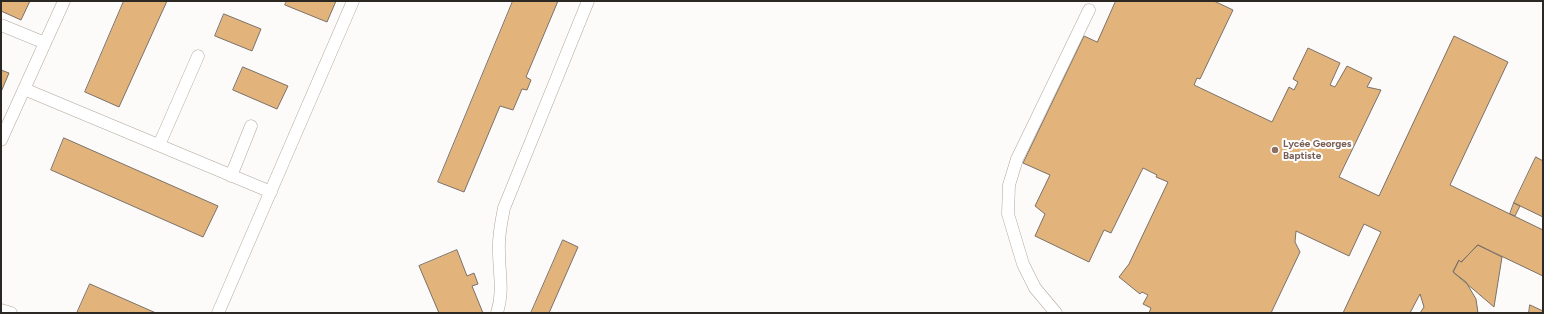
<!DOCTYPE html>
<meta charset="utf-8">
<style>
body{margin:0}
#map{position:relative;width:1544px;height:314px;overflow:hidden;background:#fdfbf9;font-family:Figtree,sans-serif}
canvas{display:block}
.frame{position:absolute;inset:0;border:2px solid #2b2723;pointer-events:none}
</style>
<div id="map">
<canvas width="1544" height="314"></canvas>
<div class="frame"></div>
</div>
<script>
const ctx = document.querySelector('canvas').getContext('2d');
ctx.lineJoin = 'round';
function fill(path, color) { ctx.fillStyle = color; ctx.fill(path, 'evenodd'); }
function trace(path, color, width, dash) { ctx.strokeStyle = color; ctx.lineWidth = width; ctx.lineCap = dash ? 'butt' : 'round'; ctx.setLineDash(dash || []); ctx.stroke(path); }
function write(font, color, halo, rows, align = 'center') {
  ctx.font = font + ' Figtree,sans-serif'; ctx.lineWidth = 4; ctx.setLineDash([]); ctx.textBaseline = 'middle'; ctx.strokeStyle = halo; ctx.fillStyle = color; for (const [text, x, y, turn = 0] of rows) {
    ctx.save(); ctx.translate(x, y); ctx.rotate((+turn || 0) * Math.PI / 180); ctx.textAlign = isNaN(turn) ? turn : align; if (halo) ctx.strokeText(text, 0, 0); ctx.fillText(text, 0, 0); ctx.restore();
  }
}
const building = new Path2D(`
 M1,1H30L21,20L1,11Z
 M124,1H167L119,107L85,92Z
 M287,1H336L327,22L285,5Z
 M513,1H558L526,77L531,80L527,90L522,89L513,110L500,106L464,192L438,182Z
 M1116,1H1214L1233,10L1200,79L1197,78L1194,85L1272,122L1289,87L1294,90L1298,82L1293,79L1308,48L1340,63L1330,85L1335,87L1347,66L1372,78L1367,87L1381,90L1339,177L1379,196L1454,36L1508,62L1450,185L1543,230V276L1478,245L1461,262L1459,260L1453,272L1466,282L1476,299L1478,313H1420L1424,307L1420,294L1410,313H1343L1381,232L1364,224L1349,256L1296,231L1295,242L1300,252L1271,313H1149L1151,308L1143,304L1148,295L1142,292L1140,294L1119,277L1129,264L1168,182L1156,177L1157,175L1143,168L1111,233L1104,230L1089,262L1035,236L1045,214L1035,206L1050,175L1023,163L1084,36L1097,42Z
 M224,14L261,29L252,51L215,36Z
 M243,67L288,86L277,109L233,90Z
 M1,70L9,73L1,92Z
 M64,138L218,206L203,237L51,170Z
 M1536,157L1543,161V217L1514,203Z
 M1514,203L1520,206L1515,216L1510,214Z
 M563,240L578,247L549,313H531Z
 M1478,245L1502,257L1494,307L1453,272L1459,260L1461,262Z
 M457,250L467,276L474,273L478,284L472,286L483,313H439L419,266Z
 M90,284L156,313H77Z
 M1530,305L1543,311V313H1529Z`);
const lane = new Path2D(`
 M1,25L45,43
 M24,89L271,192
 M1,140L64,1
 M159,145L198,56
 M231,176L251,126
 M1,310L11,313
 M218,313L353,1
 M497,313C504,291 499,274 499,251C498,237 501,223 504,208L588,1
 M1056,313L1035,288L1023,264L1008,214L1009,185L1017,159L1089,10`);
const markers = [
 [1275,150,4,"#8d6e63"]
];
const educationNames = [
 ["Lycée Georges",1283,144],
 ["Baptiste",1283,156]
];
fill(building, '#e2b37b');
trace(building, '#7a7168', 1);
trace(lane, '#b0a69c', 13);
trace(lane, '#fff', 12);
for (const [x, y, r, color] of markers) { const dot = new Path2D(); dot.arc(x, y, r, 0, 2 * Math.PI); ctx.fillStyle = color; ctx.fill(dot); trace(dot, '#fff', 1.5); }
write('bold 10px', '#785e54', '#fff', educationNames, 'left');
</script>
